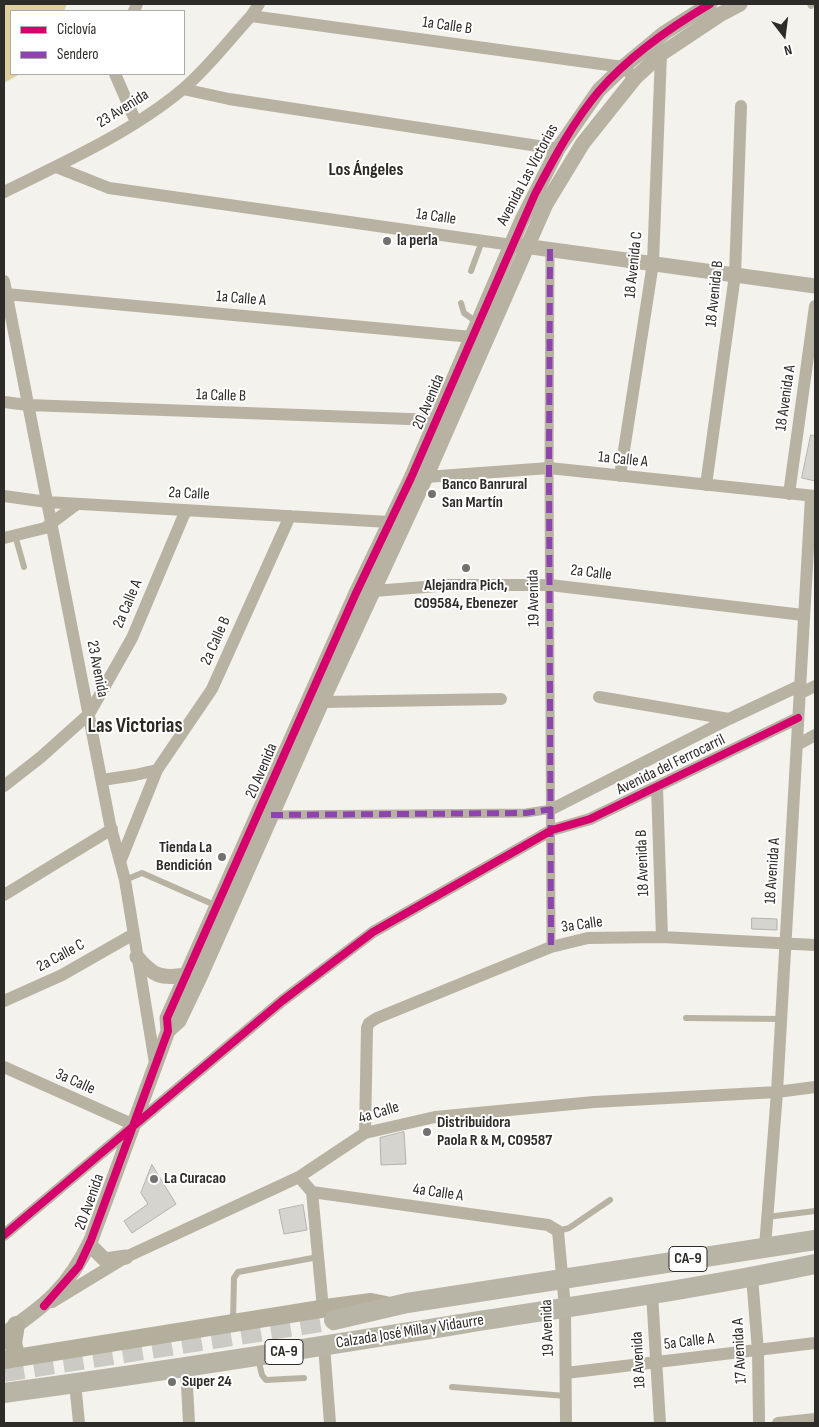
<!DOCTYPE html>
<meta charset="utf-8">
<style>
body{margin:0}
#map{position:relative;width:819px;height:1427px;overflow:hidden;background:#f4f2ec;font-family:"Sofia Sans Condensed",sans-serif}
canvas{display:block}
.frame{position:absolute;inset:0;border:5px solid #2e2c28;pointer-events:none}
.legend{position:absolute;left:10px;top:10px;width:175px;height:65px;box-sizing:border-box;background:#fff;border:1px solid #ababa9;margin:0;padding:6px 9px;list-style:none;font-size:15px;color:#2e2c28}
.legend li{display:flex;align-items:center;gap:10px;height:25px}
.legend b{width:25px;border:1px solid #ababa9}
.north{position:absolute;left:759px;top:10px;width:50px;height:50px;-webkit-text-stroke:4px #fff;paint-order:stroke;rotate:165deg;font-size:14px;font-weight:700;line-height:20px;text-align:center;color:#2e2c28}
.north::after{content:'';display:block;margin:auto;width:18px;height:22px;background:#2e2c28;clip-path:polygon(50% 0,100% 100%,50% 72%,0 100%)}
</style>
<div id="map">
<canvas width="819" height="1427"></canvas>
<div class="frame"></div>
<ul class="legend">
<li><b style="height:6px;background:#d6006c"></b>Ciclovía</li>
<li><b style="height:6px;background:#8e44ad"></b>Sendero</li>
</ul>
<div class="north">N</div>
</div>
<script>
const ctx = document.querySelector('canvas').getContext('2d');
ctx.lineJoin = 'round';
function fill(path, color) { ctx.fillStyle = color; ctx.fill(path, 'evenodd'); }
function trace(path, color, width, dash) { ctx.strokeStyle = color; ctx.lineWidth = width; ctx.lineCap = dash ? 'butt' : 'round'; ctx.setLineDash(dash || []); ctx.stroke(path); }
function write(font, color, halo, rows, align = 'center') {
  ctx.font = font + ' "Sofia Sans Condensed",sans-serif'; ctx.lineWidth = 4; ctx.setLineDash([]); ctx.textBaseline = 'middle'; ctx.strokeStyle = halo; ctx.fillStyle = color; for (const [text, x, y, turn = 0] of rows) {
    ctx.save(); ctx.translate(x, y); ctx.rotate((+turn || 0) * Math.PI / 180); ctx.textAlign = isNaN(turn) ? turn : align; if (halo) ctx.strokeText(text, 0, 0); ctx.fillText(text, 0, 0); ctx.restore();
  }
}
const forest = new Path2D(`
 M8,4H67L64,11H11V74H20L4,83V5Z`);
const building = new Path2D(`
 M811,435L815,436V481L802,478Z
 M752,918L777,919V930L752,929Z
 M404,1132L406,1164L381,1165L380,1138Z
 M152,1165L176,1204L132,1233L124,1221L148,1204L141,1193Z
 M303,1205L307,1230L284,1234L279,1210Z`);
const trunkTunnel = new Path2D(`
 M4,1372L334,1320`);
const service = new Path2D(`
 M810,4L811,6
 M471,271L482,241
 M461,303L464,313L478,323
 M15,535L24,567
 M125,880L142,873L217,906
 M686,1018L781,1019
 M767,1217L815,1211
 M558,1231L569,1228L610,1200
 M233,1321L234,1278L238,1272L318,1257
 M258,1358L262,1375L266,1380L304,1378
 M452,1387L566,1396`);
const pedestrian = new Path2D(`
 M550,249L549,468L551,947
 M271,815L526,813L552,809`);
const minor = new Path2D(`
 M134,11L137,4
 M251,16L623,67L635,78
 M115,74L136,122
 M183,89L229,99L558,149
 M56,167L109,188L512,245
 M4,192C63,163 132,132 183,89C208,68 229,40 251,16L259,4
 M4,281L110,824L125,880L155,1063
 M6,294L472,337
 M4,402L28,405L436,420
 M620,476L653,263L661,54
 M426,477L549,468L815,496
 M706,485L735,275L741,106
 M789,494L815,306
 M4,496L47,502L389,522
 M4,538L45,528L77,504
 M374,591L450,585H550L803,615
 M799,694L815,686
 M599,697L729,719
 M322,702L501,699
 M797,745L815,735
 M102,780L135,775L157,770
 M4,786L41,757L89,714L132,638L186,510
 M657,787L662,937
 M552,809L729,719L799,686
 M120,862L157,770L212,689L290,516
 M4,895L112,829
 M4,1001L62,975L132,935
 M4,1067L134,1125
 M365,1133L367,1028L369,1023L377,1018L551,947L588,938L662,937L815,945
 M299,1177L312,1192L323,1309
 M312,1192L548,1225L558,1231L565,1308L566,1423
 M4,1235L282,1001L373,932L552,830L590,819L798,718
 M765,1247L777,1092L811,496
 M752,1277L758,1351L759,1423
 M652,1294L660,1423
 M52,1302L126,1257L299,1177L365,1133L435,1117L594,1102L777,1092L815,1087
 M324,1346L330,1423
 M186,1368L189,1423
 M566,1373L815,1343
 M75,1383L79,1423
 M778,1423L815,1419`);
const tertiary = new Path2D(`
 M517,245L815,286
 M137,957C153,976 161,979 186,975
 M168,1031L179,1021L200,977L322,702L426,477L546,204L583,143L635,78L661,54L721,14L740,4
 M89,1244L105,1260L126,1257
 M4,1334C46,1305 68,1288 91,1240L168,1031L167,1018L356,593L411,478L521,222L558,149L599,90L623,67L664,33L710,4`);
const secondary = new Path2D(`
 M16,1325L13,1343L17,1358
 M4,1360L333,1307L371,1302L386,1305`);
const trunk = new Path2D(`
 M334,1320L407,1303L815,1240
 M4,1393C157,1373 309,1348 461,1324C579,1305 698,1289 815,1264`);
const quiet = new Path2D(`
 M550,249L549,468L551,947
 M271,815L526,813L552,809`);
const cycleway = new Path2D(`
 M4,1235L282,1001L373,932L552,830L590,819L798,718
 M44,1306L79,1266L91,1240L168,1031L167,1018L356,593L411,478L535,194C554,158 573,122 599,91C629,56 671,27 710,4`);
const markers = [
 [387,241,5,"#73716d"],
 [432,494,5,"#73716d"],
 [466,568,5,"#73716d"],
 [222,857,5,"#73716d"],
 [427,1132,5,"#73716d"],
 [154,1179,5,"#73716d"],
 [172,1382,5,"#73716d"]
];
const shields = [
 [688,1259,38],
 [284,1352,38]
];
const shieldNames = [
 ["CA-9",688,1259],
 ["CA-9",284,1352]
];
const streetNames = [
 ["1a Calle B",447,26,8],
 ["23 Avenida",123,109,-32],
 ["Avenida Las Victorias",528,175,-62],
 ["1a Calle",436,217,8],
 ["18 Avenida C",634,265,-84],
 ["18 Avenida B",715,294,-84],
 ["1a Calle A",241,299,5],
 ["1a Calle B",221,396,2],
 ["18 Avenida A",786,398,-82],
 ["20 Avenida",429,402,-67],
 ["1a Calle A",623,460,6],
 ["2a Calle",189,494,3],
 ["2a Calle",591,573,7],
 ["19 Avenida",534,598,-91],
 ["2a Calle A",128,604,-67],
 ["2a Calle B",216,641,-66],
 ["23 Avenida",97,669,79],
 ["Avenida del Ferrocarril",671,765,-26],
 ["20 Avenida",262,771,-67],
 ["18 Avenida B",643,863,-92],
 ["18 Avenida A",773,871,-86],
 ["3a Calle",582,925,-8],
 ["2a Calle C",61,956,-28],
 ["3a Calle",75,1082,24],
 ["4a Calle",379,1113,-17],
 ["4a Calle A",438,1193,8],
 ["20 Avenida",90,1202,-70],
 ["19 Avenida",548,1328,-92],
 ["Calzada José Milla y Vidaurre",410,1332,-9],
 ["5a Calle A",689,1342,-7],
 ["17 Avenida A",740,1351,-93],
 ["18 Avenida",639,1360,-93]
];
const poiNames = [
 ["la perla",397,241],
 ["Banco Banrural",442,485],
 ["San Martín",442,503],
 ["Alejandra Pich,",466,586,"center"],
 ["C09584, Ebenezer",466,604,"center"],
 ["Tienda La",212,848,"right"],
 ["Bendición",212,866,"right"],
 ["Distribuidora",437,1123],
 ["Paola R & M, C09587",437,1141],
 ["La Curacao",164,1179],
 ["Super 24",182,1382]
];
const neighbourhoodNames = [
 ["Los Ángeles",366,170]
];
const districtNames = [
 ["Las Victorias",135,727]
];
fill(forest, '#e0d09d');
fill(building, '#d5d4cf');
trace(building, '#b3b1ac', 1);
trace(trunkTunnel, '#cccac5', 20, [20, 10]);
trace(service, '#b8b2a2', 6);
trace(pedestrian, '#b8b2a2', 9);
trace(minor, '#b8b2a2', 12);
trace(tertiary, '#b8b2a2', 15);
trace(secondary, '#b4af9c', 18);
trace(trunk, '#b8b4a6', 20);
trace(quiet, '#8e44ad', 6, [12, 6]);
trace(cycleway, '#d6006c', 8);
for (const [x, y, r, color] of markers) { const dot = new Path2D(); dot.arc(x, y, r, 0, 2 * Math.PI); ctx.fillStyle = color; ctx.fill(dot); trace(dot, '#fff', 2); }
for (const [x, y, w] of shields) { const box = new Path2D(); box.roundRect(x - w / 2, y - 12.5, w, 25, 4); ctx.fillStyle = '#fff'; ctx.fill(box); trace(box, '#2e2c28', 1); }
write('bold 15px', '#2e2c28', null, shieldNames);
write('16px', '#2e2c28', '#fff', streetNames);
write('bold 16px', '#2e2c28', '#fff', poiNames, 'left');
write('bold 18px', '#2c2a21', '#fff', neighbourhoodNames);
write('bold 21px', '#2c2a21', '#fff', districtNames);
</script>
